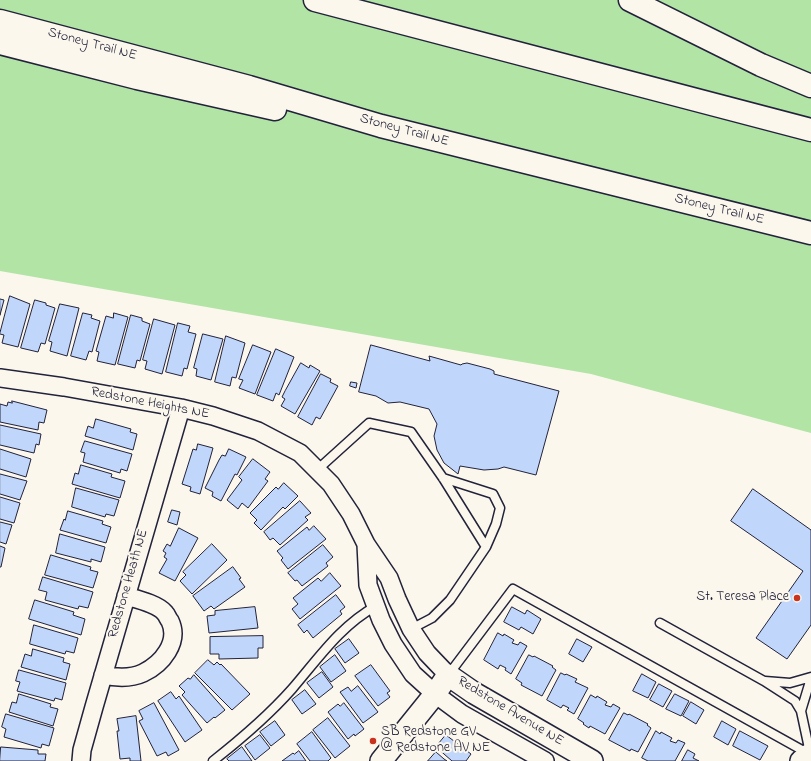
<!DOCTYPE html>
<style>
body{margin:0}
canvas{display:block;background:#fbf7ec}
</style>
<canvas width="811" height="761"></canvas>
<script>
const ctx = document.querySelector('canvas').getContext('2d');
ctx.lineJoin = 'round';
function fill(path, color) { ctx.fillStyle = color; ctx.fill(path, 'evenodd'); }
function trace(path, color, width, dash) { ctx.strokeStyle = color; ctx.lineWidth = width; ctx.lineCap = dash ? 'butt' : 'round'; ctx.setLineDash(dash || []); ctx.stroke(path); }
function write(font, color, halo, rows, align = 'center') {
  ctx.font = font + ' "Indie Flower",sans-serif'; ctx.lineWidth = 4; ctx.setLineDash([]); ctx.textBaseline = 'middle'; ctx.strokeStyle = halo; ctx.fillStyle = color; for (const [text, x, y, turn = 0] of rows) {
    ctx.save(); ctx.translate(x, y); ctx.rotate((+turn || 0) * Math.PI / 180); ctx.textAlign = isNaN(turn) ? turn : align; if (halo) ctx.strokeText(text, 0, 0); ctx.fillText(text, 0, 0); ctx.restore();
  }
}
const green = new Path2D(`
 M0,0H811V433L591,374L0,271Z`);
const building = new Path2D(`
 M10,296L30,304L18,347L2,343L4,335L0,334Z
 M0,299L4,300L0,315Z
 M35,300L46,303V305L55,308L45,344L41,343L38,352L21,348Z
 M60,304L79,308L67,356L50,351L52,342L49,341Z
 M83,313L92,315L91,318L100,321L92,352L89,351L86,360L71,356Z
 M114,313L128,317L115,365L97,361L99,352L96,351L106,316L113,318Z
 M131,315L142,318V321L150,324L140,361L137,360L135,368L118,364Z
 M154,319L175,325L162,374L145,369L147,361L143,360Z
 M178,323L190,326L188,332L196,334L187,369L184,368L182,376L166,372Z
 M203,334L223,339L211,380L196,376L197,369L194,368Z
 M226,336L245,343L236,378L232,377L230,386L215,382Z
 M253,345L271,352L255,394L239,388L243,380L239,379Z
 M371,345L430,361L429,356L461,365L462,364L467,363L490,369L494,371V374L559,391L536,475L504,467L498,469L484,470L460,466L458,474L453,470L444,463L437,450L434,436L437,424L429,409L400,402L388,403L376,396L359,392Z
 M276,349L294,357L279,395L276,393L273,401L257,395Z
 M301,363L309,368L310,365L320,371L295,414L281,406L285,399L282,397L285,391Z
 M321,374L331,379L330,382L338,386L320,419L316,417L312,425L298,417Z
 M351,382L357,383L356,388L350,386Z
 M12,401L47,410L44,423L39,422L38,430L0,422V404L7,406L8,402L12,403Z
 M96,419L131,429L130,432L137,434L133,450L85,436L88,426L93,428Z
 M0,425L41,434L39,445L36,444L34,453L0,445Z
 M85,441L132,454L127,471L121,469L120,473L83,462L85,453L81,452Z
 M198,444L213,448L200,494L190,491L191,487L182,484L193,449L196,450Z
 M0,449L31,459L26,477L0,469Z
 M229,449L246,457L237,475L235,474L221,501L212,496L213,492L205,488L219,460L222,455L225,456Z
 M253,459L270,472L265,479L268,481L248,508L242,503L238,509L227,500L242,480L239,477Z
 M81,465L112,474L111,477L125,481L120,498L72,484L75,473L78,474Z
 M0,474L27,481L20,500L0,494Z
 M284,483L298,496L285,509L283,507L261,530L254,523L257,520L250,513L276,487L278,489Z
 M76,488L119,500L114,516L106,514L105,517L72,507Z
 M753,489L811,530V625L787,659L756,638L803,571L731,521Z
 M0,497L20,503L14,523L0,519Z
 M300,501L311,513L305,517L308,520L280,545L273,538L270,540L264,532Z
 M172,510L180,512L177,525L168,522Z
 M68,511L103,521L102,524L111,527L106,543L60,530L64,519L65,520Z
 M0,522L12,525L6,544L0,542Z
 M314,526L326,539L288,569L281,560L283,558L277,551L307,527L309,530Z
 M179,528L198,538L175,581L159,573L167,559L164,557L166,553L163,551L167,544L170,546Z
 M60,534L105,547L101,562L91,559V562L56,553Z
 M212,544L227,560L192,594L180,581L186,575L183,572Z
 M323,545L333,557L326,563L328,566L302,586L297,580L295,581L288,573Z
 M0,546L5,548L1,567H0Z
 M51,555L91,567L90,570L98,572L93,588L45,575Z
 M233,567L241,578L239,579L245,587L214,609L211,606L204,611L193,596Z
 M330,573L341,586L300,619L292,609L298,604L293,598L318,578L321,581Z
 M43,577L93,592L88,608L79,606L78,609L45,600L47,592L39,590Z
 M336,595L345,607L340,611L342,614L313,638L307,630L304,633L298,625Z
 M35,600L74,612L73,615L85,619L81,635L29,619Z
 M255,607L258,628L209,633L207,616L215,615V611Z
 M512,607L525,614L527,610L541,619L533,634L521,627L519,630L504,622Z
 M34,625L78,638L74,653L66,651L65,654L30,644Z
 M498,633L503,636L504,634L514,640L512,643L518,645L520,642L527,646L511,674L505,670L506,668L500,665L498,669L484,660Z
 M263,636V648H258V658L219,659V654H210V637Z
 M349,639L359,653L345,663L335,649Z
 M577,639L592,647L583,662L569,654Z
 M33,649L64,658L63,662L70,664L66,680L21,667L25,654L31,656Z
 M335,655L346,671L331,682L320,667Z
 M529,655L533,657L534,656L553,666L552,667L556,670L542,696L521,685L522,683L516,679Z
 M208,660L214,665L217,662L220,665L221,664L250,694L232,710L195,673Z
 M371,665L390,691L387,693L390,697L378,706L355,676Z
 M19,670L66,683L62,700L55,698L54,701L17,691L20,682L16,681Z
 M322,672L333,687L319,698L307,683Z
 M561,673L565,675L566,674L577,679L575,682L588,688L574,714L567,710L569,708L563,705L561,708L547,700Z
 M642,674L656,682L648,698L633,691Z
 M194,675L225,710L215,718L214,717L207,723L182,695L185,692L179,686L188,678L190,679Z
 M659,684L672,691L663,707L650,700Z
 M358,686L378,712L363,723L340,692L348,687L351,691Z
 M305,690L316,704L302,714L292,700Z
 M171,692L176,699L179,696L202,730L185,742L158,701Z
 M19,694L51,704L50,707L58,709L53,726L9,712L12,702L16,703Z
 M675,694L689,701L681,716L666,709Z
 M591,695L596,698L597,696L607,702L605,705L611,707L613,704L620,708L605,734L590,726L589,728L583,724L584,723L578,719Z
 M691,702L704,710L696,724L683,716Z
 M154,703L179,750L168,756L166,752L157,756L139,721L143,719L139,711Z
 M344,703L364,729L355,736L354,734L348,739L328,712L338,704L340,706Z
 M624,713L628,715L629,714L648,724L647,725L651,728L638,752L631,749L630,751L609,740Z
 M6,714L54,728L49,746L42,744L41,748L4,737L6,729L2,727Z
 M136,716L141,761H130V758L120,759L117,731H119L117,719Z
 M328,718L350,746L335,758L313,730Z
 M275,721L285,735L271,746L260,732Z
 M722,721L736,729L728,745L714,737Z
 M656,731L660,734L661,732L672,738L670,741L676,743L678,740L685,743L675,761H648L642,758Z
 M740,731L768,746L760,760L733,746Z
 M312,732L331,758L328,761H310L297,744Z
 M260,735L270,748L255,760L245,746Z
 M446,735L471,754L466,761H452L436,747Z
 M1,747L38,750V754H46L45,761H0Z
 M242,747L252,761H229L227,759Z
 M688,750L695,754L693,758L699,761H682Z
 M299,751L306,761H282L293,753L294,754Z
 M436,752L444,759L447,761H428Z`);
const service = new Path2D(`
 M317,470L369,423L411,432L443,478L486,547L450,600L432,618L411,629
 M443,478L493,494L500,508L496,524L486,547
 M660,623L764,681L795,701L801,711
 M449,674L513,589L809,754
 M765,681L790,683L811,677
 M810,753L801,711L811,678
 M213,761C241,739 268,716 292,689C318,659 340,626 376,606`);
const minor = new Path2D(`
 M0,378L64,387L181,408L213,416L258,431L300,453L331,484L351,514L366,544L389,578L397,599L411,629L427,653L448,675
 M366,544L368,585L381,620L393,644L413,674L435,694L462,714L545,761
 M103,675C117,678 130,679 143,673C162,664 180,642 170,621C168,619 167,615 165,613C158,604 136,599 126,596
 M81,761L82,750L94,707L181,408`);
const tertiary = new Path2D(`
 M381,761L435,694L448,675L474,693L592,761
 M801,761L810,754`);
const motorway = new Path2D(`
 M315,0L811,130
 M630,0L761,65L811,86
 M0,21L249,87L381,126L811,233
 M0,43L137,78L275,109`);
const markers = [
 [797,598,4,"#c8321e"],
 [373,741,4,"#c8321e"]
];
const streetNames = [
 ["Stoney Trail NE",92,45,15],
 ["Stoney Trail NE",404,131,15],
 ["Stoney Trail NE",719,210,14],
 ["Redstone Heights NE",150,404,11],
 ["Redstone Heath NE",129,584,-74],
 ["Redstone Avenue NE",510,712,31]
];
const poiNames = [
 ["St. Teresa Place",789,598],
 ["SB Redstone GV",381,733,"left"],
 ["@ Redstone AV NE",381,749,"left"]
];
fill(green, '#b2e4a5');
fill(building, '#c1d6fb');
trace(building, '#22223b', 1);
trace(service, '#22223b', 11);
trace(minor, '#22223b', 20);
trace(tertiary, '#22223b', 24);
trace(motorway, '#22223b', 25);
trace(service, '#fbf7ec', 8);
trace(minor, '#fbf7ec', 17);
trace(tertiary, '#fbf7ec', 21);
trace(motorway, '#fbf7ec', 22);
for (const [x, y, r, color] of markers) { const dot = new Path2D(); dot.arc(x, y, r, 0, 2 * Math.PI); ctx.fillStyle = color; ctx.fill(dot); trace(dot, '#fbf7ec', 1.5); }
write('14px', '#22223b', '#fbf7ec', streetNames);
write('14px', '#22223b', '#fbf7ec', poiNames, 'right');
</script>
